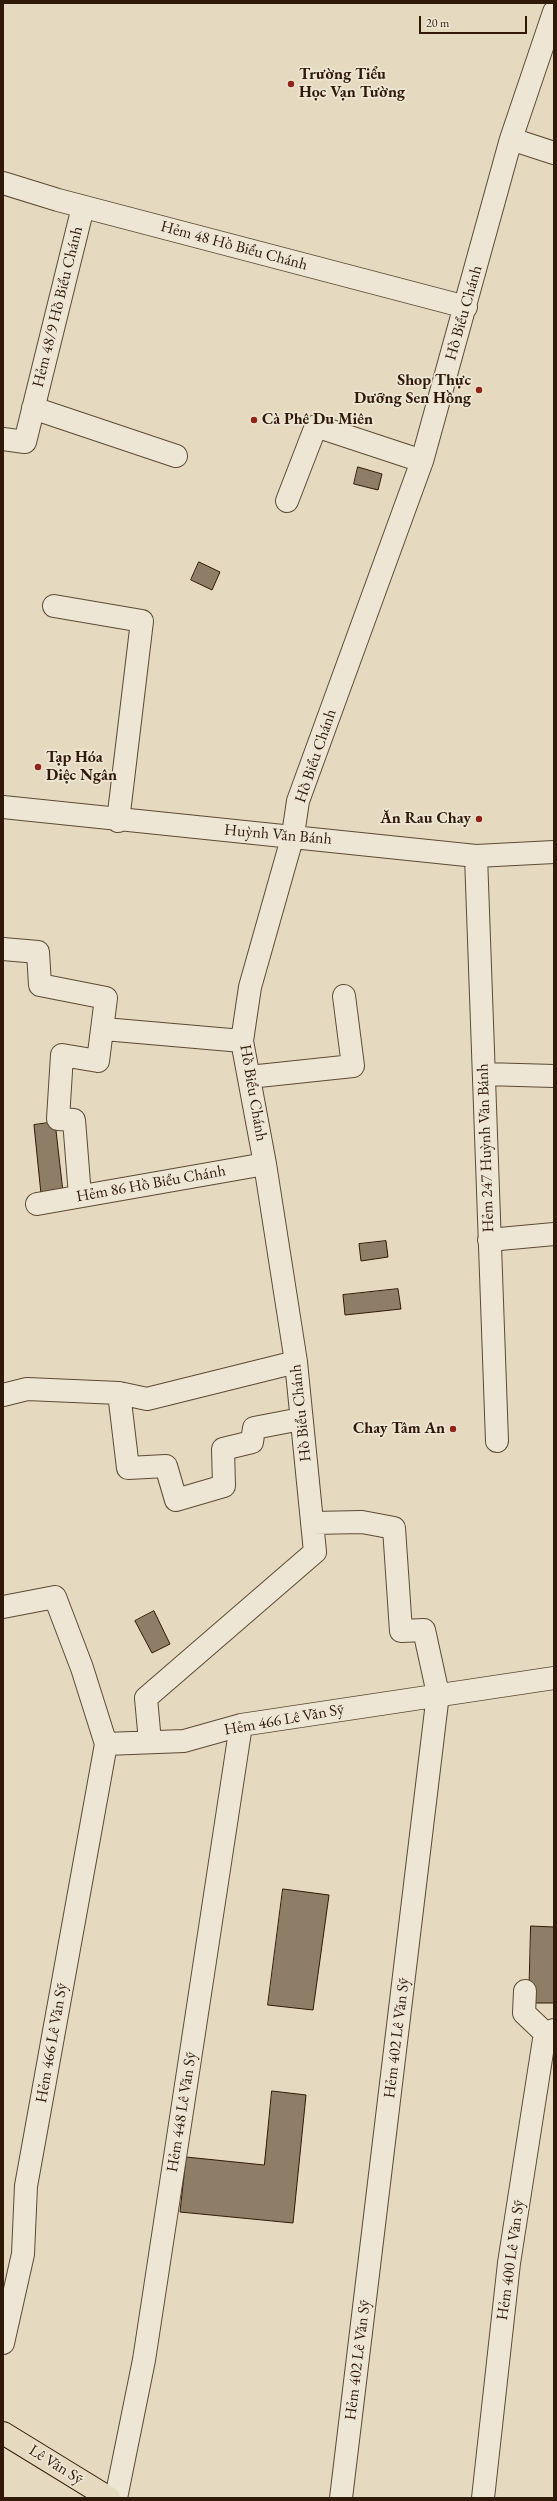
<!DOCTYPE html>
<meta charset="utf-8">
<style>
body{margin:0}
#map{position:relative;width:557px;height:2501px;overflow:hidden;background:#e5d9bf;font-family:"EB Garamond",serif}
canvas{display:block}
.frame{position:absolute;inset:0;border:4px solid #301a07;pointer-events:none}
.scale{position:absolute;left:419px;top:16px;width:108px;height:18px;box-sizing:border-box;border:2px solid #301a07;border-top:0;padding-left:5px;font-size:12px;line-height:14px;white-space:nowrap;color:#301a07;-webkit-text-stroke:3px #eee6d5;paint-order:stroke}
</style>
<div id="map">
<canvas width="557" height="2501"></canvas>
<div class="frame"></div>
<div class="scale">20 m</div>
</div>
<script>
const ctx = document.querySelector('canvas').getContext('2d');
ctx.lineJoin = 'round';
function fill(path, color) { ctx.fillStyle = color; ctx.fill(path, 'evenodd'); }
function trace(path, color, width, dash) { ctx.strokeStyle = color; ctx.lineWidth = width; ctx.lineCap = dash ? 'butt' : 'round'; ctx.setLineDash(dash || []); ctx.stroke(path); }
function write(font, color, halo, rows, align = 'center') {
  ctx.font = font + ' "EB Garamond",serif'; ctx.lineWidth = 3.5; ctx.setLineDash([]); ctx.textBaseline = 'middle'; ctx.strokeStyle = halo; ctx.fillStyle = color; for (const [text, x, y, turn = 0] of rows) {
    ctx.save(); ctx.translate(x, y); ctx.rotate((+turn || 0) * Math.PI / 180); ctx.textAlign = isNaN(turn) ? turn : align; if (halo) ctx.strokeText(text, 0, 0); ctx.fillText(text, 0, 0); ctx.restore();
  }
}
const building = new Path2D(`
 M358,467L382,474L378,490L354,484Z
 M199,562L220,572L212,590L191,580Z
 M55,1122L63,1192L41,1194L34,1125Z
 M386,1241L388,1257L361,1261L359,1244Z
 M398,1289L401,1309L345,1315L343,1295Z
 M154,1611L170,1644L152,1653L135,1621Z
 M283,1889L329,1895L313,2010L268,2005Z
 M531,1926L554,1927V2003H529Z
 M272,2091L306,2095L293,2223L180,2212L186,2157L264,2165Z`);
const minor = new Path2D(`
 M511,139L554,153
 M3,183L58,200L466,307
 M33,408L176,456
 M3,439L25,442L83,207
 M287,501L316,426L422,461
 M54,606L142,621L118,821
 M3,807L476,856L554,852
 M476,856L497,1441
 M3,949L38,952L40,985L106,998L98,1061L62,1055L58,1119L74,1120L80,1196
 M104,1029L242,1041
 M484,1074L554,1076
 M249,1077L353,1066L344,996
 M37,1204L265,1164
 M489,1240L554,1234
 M119,1393L128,1468L166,1466L176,1500L224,1486L223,1449L252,1442L254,1428L301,1419
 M3,1395L27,1389L119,1393L147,1399L296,1362
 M313,1523L362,1522L394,1528L401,1631L424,1630L438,1694L341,2498
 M3,1607L55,1597L82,1668L106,1744L26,2186L23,2254L3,2343
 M150,1742L146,1698L315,1552L296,1362L265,1164L242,1041L250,987L293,835L298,801L422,461L511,139L554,12
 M106,1744L184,1741L241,1725L554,1678
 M525,1991L524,2013L545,2033
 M116,2498L144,2360L241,1725
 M483,2498L509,2263L545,2033L554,2030`);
const major = new Path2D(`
 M3,2433L109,2498`);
const markers = [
 [291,84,4,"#8f2418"],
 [479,390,4,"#8f2418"],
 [254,420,4,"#8f2418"],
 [38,767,4,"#8f2418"],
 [479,819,4,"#8f2418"],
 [453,1429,4,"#8f2418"]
];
const poiNames = [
 ["Trường Tiểu",299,75],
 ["Học Vạn Tường",299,93],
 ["Shop Thực",471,381,"right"],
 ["Dưỡng Sen Hồng",471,399,"right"],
 ["Cà Phê Du Miên",262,420],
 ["Tạp Hóa",46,758],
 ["Diệc Ngân",46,776],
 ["Ăn Rau Chay",471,819,"right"],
 ["Chay Tâm An",445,1429,"right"]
];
const streetNames = [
 ["Hẻm 48 Hồ Biểu Chánh",234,246,15],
 ["Hẻm 48/9 Hồ Biểu Chánh",58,307,-76],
 ["Hồ Biểu Chánh",464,313,-74],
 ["Hồ Biểu Chánh",316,756,-71],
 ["Huỳnh Văn Bánh",278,835,5],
 ["Hồ Biểu Chánh",253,1093,80],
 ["Hẻm 247 Huỳnh Văn Bánh",486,1148,-92],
 ["Hẻm 86 Hồ Biểu Chánh",151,1184,-10],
 ["Hồ Biểu Chánh",301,1413,-96],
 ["Hẻm 466 Lê Văn Sỹ",284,1720,-10],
 ["Hẻm 402 Lê Văn Sỹ",397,2038,-83],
 ["Hẻm 466 Lê Văn Sỹ",52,2043,-80],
 ["Hẻm 448 Lê Văn Sỹ",182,2112,-81],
 ["Hẻm 400 Lê Văn Sỹ",511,2260,-82],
 ["Hẻm 402 Lê Văn Sỹ",358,2360,-83],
 ["Lê Văn Sỹ",56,2465,32]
];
fill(building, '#8e7d67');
trace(building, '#301a07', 1);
trace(minor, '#5d4a35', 24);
trace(major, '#301a07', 24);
trace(minor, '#eee6d5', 22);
trace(major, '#e5d9bf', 22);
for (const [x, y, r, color] of markers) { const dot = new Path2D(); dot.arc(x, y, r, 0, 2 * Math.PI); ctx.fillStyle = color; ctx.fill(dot); trace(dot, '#eee6d5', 1.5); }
write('bold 16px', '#301a07', '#eee6d5', poiNames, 'left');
write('16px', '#301a07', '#eee6d5', streetNames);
</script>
